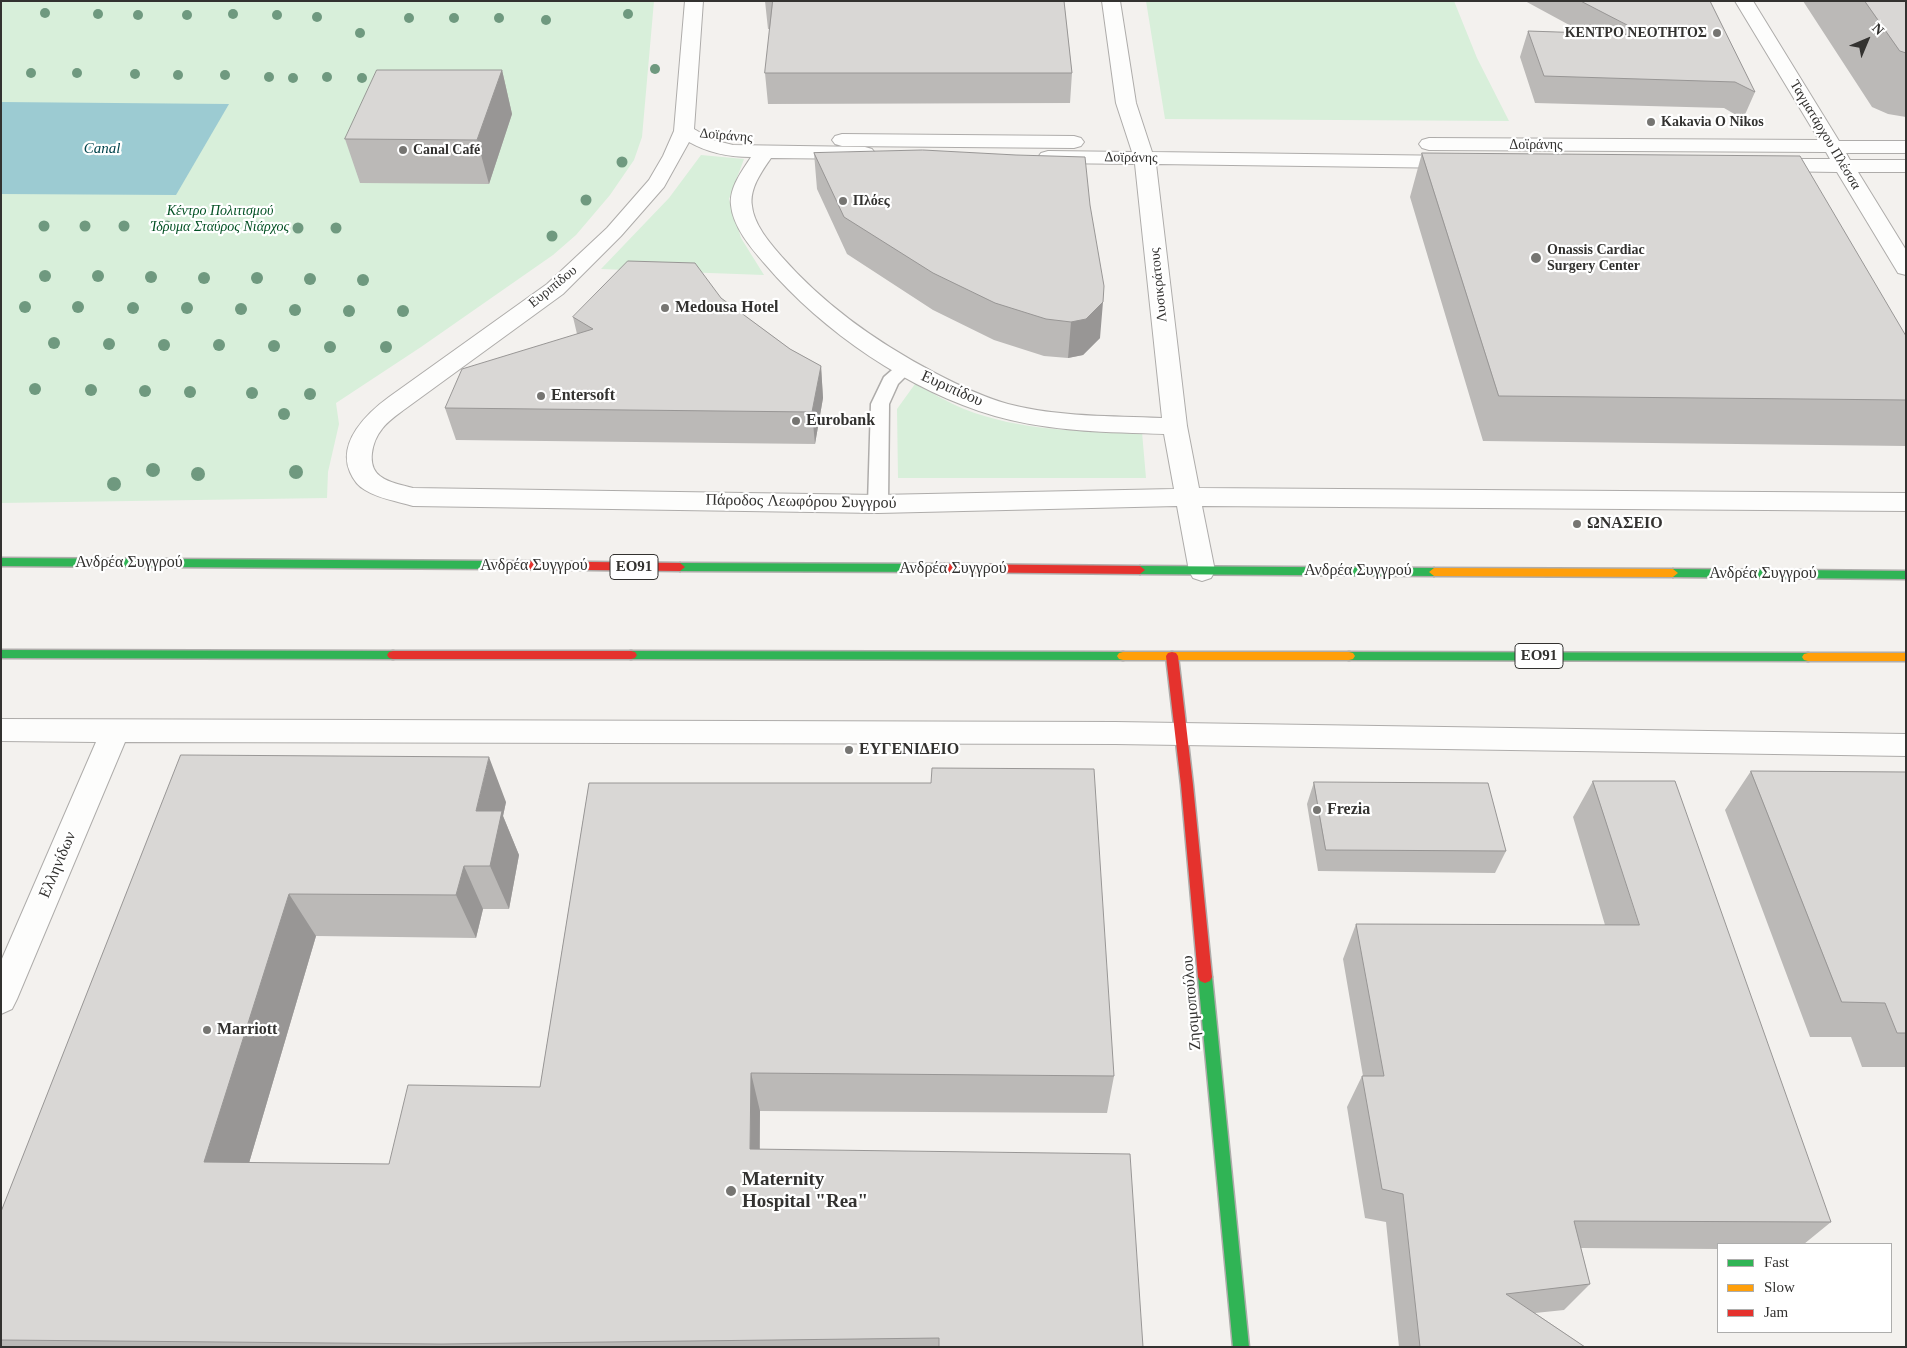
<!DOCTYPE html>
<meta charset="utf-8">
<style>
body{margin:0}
#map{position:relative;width:1907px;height:1348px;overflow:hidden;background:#f3f1ee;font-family:"Times New Roman",serif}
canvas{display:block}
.frame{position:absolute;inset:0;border:2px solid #333230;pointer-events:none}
.legend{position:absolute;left:1717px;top:1243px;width:175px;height:90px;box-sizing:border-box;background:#fff;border:1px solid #adadac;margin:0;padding:6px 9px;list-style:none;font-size:15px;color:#333230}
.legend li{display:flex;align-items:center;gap:10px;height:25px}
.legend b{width:25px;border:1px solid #adadac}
.north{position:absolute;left:1842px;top:15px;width:50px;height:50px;-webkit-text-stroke:4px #fff;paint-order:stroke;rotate:45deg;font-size:14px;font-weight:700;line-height:20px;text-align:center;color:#333230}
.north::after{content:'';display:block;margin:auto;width:18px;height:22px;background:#333230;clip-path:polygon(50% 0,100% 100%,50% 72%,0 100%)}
</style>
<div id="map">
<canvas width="1907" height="1348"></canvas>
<div class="frame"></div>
<ul class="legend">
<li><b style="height:6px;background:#30b455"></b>Fast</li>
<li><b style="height:6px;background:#ff9f0a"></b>Slow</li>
<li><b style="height:6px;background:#e5322d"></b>Jam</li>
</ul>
<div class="north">N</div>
</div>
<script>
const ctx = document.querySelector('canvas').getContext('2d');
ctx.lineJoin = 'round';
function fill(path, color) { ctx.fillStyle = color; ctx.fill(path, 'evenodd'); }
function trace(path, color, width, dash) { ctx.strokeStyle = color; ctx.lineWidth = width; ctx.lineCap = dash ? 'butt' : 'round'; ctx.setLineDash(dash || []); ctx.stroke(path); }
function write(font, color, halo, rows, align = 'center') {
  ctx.font = font + ' "Times New Roman",serif'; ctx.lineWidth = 4.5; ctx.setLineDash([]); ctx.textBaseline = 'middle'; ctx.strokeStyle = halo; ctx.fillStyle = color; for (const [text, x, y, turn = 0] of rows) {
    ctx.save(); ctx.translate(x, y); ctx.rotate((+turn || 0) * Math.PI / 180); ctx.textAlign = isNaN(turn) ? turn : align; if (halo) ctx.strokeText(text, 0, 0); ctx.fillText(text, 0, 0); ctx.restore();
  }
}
const green = new Path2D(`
 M1,1H654L642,137L634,160L610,195L576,235L553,255L421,347L336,403L339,424L328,472L327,498L1,503Z
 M1146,1H1454L1477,58L1509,121L1165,119Z
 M701,155L744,159L729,199L741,238L764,275L601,269L669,198Z
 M915,384C931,392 947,402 964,409C1020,431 1083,432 1142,432L1146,478H898L897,409Z`);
const water = new Path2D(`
 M1,102L229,104L176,195L1,194Z`);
const lane = new Path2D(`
 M905,362L911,364L914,368L898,384L889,404L888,504L885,509L878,511L871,509L868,504L871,404L884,377L899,364Z`);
const street = new Path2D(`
 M685,1H703L694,129L713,140L733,145L865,147L872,149L875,153L872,157L865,159L771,158C762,171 749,189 752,206C754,225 770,243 782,257C825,306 878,343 935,373C958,385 983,397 1008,404C1058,417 1111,416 1162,418L1135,164L1048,163L1041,161L1038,157L1041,153L1048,151L1132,152L1116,103L1102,1H1120L1136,103L1152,152L1458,156L1465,158L1468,162L1465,166L1458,168L1156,164L1187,426L1199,488L1906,493V511L1202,506L1215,571L1211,578L1202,581L1193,578L1189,571L1177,506L878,513L413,506C397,501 379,499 365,490C358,486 353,479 350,472C337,442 367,413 389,397L547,284L607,228L649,180L663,156L674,131ZM689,142C708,153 730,157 751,157C742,171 729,188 731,205C733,227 751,248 765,264C823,332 909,391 995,416C1051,432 1108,432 1164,434L1174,489L878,495L413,488C402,485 389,483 380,476C366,466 372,441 382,429C388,421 397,415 405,409L563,294L621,236L664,187Z
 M1735,1H1753L1839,141H1906V153H1846L1850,160H1906V172H1858L1906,250V275L1898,273L1895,268L1837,172L1768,171L1761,169L1758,165L1761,161L1768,159H1830L1826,152L1429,150L1422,148L1419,144L1422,140L1429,138L1819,140Z
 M842,134L1074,136L1081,138L1084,142L1081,146L1074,148L842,146L835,144L832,140L835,136Z
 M1,719L1115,722L1906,734V756L1115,744L125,742L17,999L12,1009L1,1014V961L96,742L1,741Z`);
const fast = new Path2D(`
 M1,558L502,561L507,565L502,569L1,566Z
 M680,563L944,564L949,568L944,572L680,571L675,567Z
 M1140,566L1434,568L1439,572L1434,576L1140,574L1135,570Z
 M1673,569L1906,571V579L1673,577L1668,573Z
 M1,650L393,651L397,652L399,655L397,658L393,659L1,658Z
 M631,651L1123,652L1127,653L1129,656L1127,659L1123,660L631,659L627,658L625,655L627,652Z
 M1349,652L1808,653L1812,654L1814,657L1812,660L1808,661L1349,660L1345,659L1343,656L1345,653Z
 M1205,971L1210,973L1212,977L1249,1347H1233L1198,977L1200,973Z`);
const slow = new Path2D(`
 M1434,568L1673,569L1678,573L1673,577L1434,576L1429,572Z
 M1123,652H1349L1353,653L1355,656L1353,659L1349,660H1123L1119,659L1117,656L1119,653Z
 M1808,653H1906V661H1808L1804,660L1802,657L1804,654Z`);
const jam = new Path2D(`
 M502,561L680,563L685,567L680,571L502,569L497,565Z
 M944,564L1140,566L1145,570L1140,574L944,572L939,568Z
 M393,651H631L635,652L637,655L635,658L631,659H393L389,658L387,655L389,652Z
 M1172,652L1176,653L1178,656L1193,785L1212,977L1210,981L1205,983L1200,981L1198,977L1181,785L1166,656L1168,653Z`);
const trees = [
 [45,13,5],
 [98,14,5],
 [233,14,5],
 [628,14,5],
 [138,15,5],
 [187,15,5],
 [277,15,5],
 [317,17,5],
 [409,18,5],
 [454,18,5],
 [499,18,5],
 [546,20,5],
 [360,33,5],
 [655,69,5],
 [31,73,5],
 [77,73,5],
 [135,74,5],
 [178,75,5],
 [225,75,5],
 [269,77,5],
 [327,77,5],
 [293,78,5],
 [362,78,5],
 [622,162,5.5],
 [586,200,5.5],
 [44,226,5.5],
 [85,226,5.5],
 [124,226,5.5],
 [167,226,5.5],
 [213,227,5.5],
 [256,227,5.5],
 [298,228,5.5],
 [336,228,5.5],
 [552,236,5.5],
 [45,276,6],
 [98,276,6],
 [151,277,6],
 [204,278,6],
 [257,278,6],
 [310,279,6],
 [363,280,6],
 [25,307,6],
 [78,307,6],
 [133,308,6],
 [187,308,6],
 [241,309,6],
 [295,310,6],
 [349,311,6],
 [403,311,6],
 [54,343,6],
 [109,344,6],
 [164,345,6],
 [219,345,6],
 [274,346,6],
 [330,347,6],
 [386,347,6],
 [35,389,6],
 [91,390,6],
 [145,391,6],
 [190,392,6],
 [252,393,6],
 [310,394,6],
 [284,414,6],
 [153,470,7],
 [296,472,7],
 [198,474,7],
 [114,484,7]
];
const wall = new Path2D(`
 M765,1H1064L1072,73L1070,103L768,104L765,73L770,29H768Z
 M1525,1H1710L1755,92L1743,119L1724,108L1535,103L1520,57L1528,31L1584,33Z
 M1803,1H1906V117L1888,114L1872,107Z
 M502,70L512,114L489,184L360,183L345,139Z
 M814,153L1100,338L1083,355L1068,358L1044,356L994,340L933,310L847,254L817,189Z
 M1422,153L1906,336V446L1483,441L1410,197Z
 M721,298L790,349L821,366L823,398L815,444L456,440L445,408L577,334L573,317Z
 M181,755L506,802L503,816L519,855L509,909H483L476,938L316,936L249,1163L389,1164L540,1087L589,783L1114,1076L1107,1113L760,1111V1149L1143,1347H1V1212Z
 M1751,771L1906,772V1067H1862L1851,1037H1810L1725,810Z
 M1593,781L1831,1222L1804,1244H1718V1249L1581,1248L1590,1284L1564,1310L1535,1313L1585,1347H1399L1386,1222L1365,1218L1347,1107L1362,1076H1363L1343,959L1356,924L1605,925L1573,817Z
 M1314,782L1506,851L1495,873L1318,871L1307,804Z`);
const shadedWall = new Path2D(`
 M502,70L512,114L489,184L477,140Z
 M1103,302L1100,338L1083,355L1068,358L1071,322Z
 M821,366L823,398L815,444L812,412Z
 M489,757L506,802L503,816L519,855L509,909L490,866L476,811Z
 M464,866L483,909L476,938L456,895Z
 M289,894L316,936L239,1197L204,1162Z
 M751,1073L760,1111L759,1185L750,1149Z`);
const building = new Path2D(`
 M773,1H1064L1072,73H765Z
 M1581,1H1710L1755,92L1735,82L1544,76L1528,31L1646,35Z
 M1865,1H1906V53L1900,51Z
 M377,70H502L477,140L345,139Z
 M923,150L1016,155L1085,157L1090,205L1104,286L1103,302L1086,319L1071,322L1046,319L995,303L933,273L844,217L814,153Z
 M1422,153L1800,156L1906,336V400L1499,396Z
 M628,261L695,263L721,298L790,349L821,366L812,412L445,408L462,369L593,329L573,317Z
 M181,755L489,757L476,811H502L490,866H464L456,895L289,894L204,1162L389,1164L408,1085L540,1087L589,783H931L932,768L1094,769L1114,1076L751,1073L750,1149L1130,1154L1143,1347H939V1338L441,1344L1,1340V1212Z
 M1751,771L1906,772V1033H1897L1885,1003L1842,1002Z
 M1593,781H1675L1831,1222L1574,1221L1590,1284L1506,1294L1585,1347H1420L1403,1194L1382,1189L1362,1076H1384L1356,924L1639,925Z
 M1314,782L1488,783L1506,851L1326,850Z`);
const markers = [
 [1717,33,5,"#767572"],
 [1651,122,5,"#767572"],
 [403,150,5,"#767572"],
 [843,201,5,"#767572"],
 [1536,258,6,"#767572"],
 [665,308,5,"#767572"],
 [541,396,5,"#767572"],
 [796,421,5,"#767572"],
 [1577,524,5,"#767572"],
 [849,750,5,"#767572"],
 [1317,810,5,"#767572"],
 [207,1030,5,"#767572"],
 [731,1191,6,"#767572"]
];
const farPoinames = [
 ["ΚΕΝΤΡΟ ΝΕΟΤΗΤΟΣ",1707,33,"right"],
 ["Kakavia O Nikos",1661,122],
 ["Canal Café",413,150],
 ["Πλόες",853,201],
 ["Onassis Cardiac",1547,250],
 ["Surgery Center",1547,266]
];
const farStreetnames = [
 ["Ταγματάρχου Πλέσσα",1825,135,59],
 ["Δοϊράνης",726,136,5],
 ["Δοϊράνης",1536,145],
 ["Δοϊράνης",1131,158,1],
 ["Λυσικράτους",1159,285,-96],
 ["Ευριπίδου",553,287,-39]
];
const farParknames = [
 ["Κέντρο Πολιτισμού",220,211],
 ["Ίδρυμα Σταύρος Νιάρχος",220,227]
];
const farWaternames = [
 ["Canal",102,149]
];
const shields = [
 [634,567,48],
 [1539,656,48]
];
const shieldNames = [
 ["ΕΟ91",634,567],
 ["ΕΟ91",1539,656]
];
const poiNames = [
 ["Medousa Hotel",675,308],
 ["Entersoft",551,396],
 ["Eurobank",806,421],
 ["ΩΝΑΣΕΙΟ",1587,524],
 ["ΕΥΓΕΝΙΔΕΙΟ",859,750],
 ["Frezia",1327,810],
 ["Marriott",217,1030]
];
const streetNames = [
 ["Ευριπίδου",952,389,24],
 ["Πάροδος Λεωφόρου Συγγρού",801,502,1],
 ["Ανδρέα Συγγρού",129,563],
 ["Ανδρέα Συγγρού",534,566],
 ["Ανδρέα Συγγρού",953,569],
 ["Ανδρέα Συγγρού",1358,571],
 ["Ανδρέα Συγγρού",1763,574],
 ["Ελληνίδων",58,865,-67],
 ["Ζησιμοπούλου",1192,1003,-95]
];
const nearPoinames = [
 ["Maternity",742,1180],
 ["Hospital \"Rea\"",742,1202]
];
fill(green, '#d8efda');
fill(water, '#9ccbd2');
trace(lane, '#aeacaa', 3);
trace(street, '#aeacaa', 2);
trace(fast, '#aeacaa', 3);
trace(slow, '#aeacaa', 3);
trace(jam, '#aeacaa', 3);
fill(lane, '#fdfdfc');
fill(street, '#fdfdfc');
fill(fast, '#30b455');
fill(slow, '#ff9f0a');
fill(jam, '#e5322d');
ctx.fillStyle = '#6f997f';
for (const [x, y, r] of trees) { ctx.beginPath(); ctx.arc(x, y, r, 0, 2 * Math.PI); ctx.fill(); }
fill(wall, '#bbb9b7');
fill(shadedWall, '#989695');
fill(building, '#d9d7d5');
trace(building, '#989695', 1);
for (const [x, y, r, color] of markers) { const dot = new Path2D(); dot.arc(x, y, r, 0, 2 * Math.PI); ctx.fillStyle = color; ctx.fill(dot); trace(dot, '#fff', 2); }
write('bold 14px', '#333230', '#fff', farPoinames, 'left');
write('14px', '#333230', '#fff', farStreetnames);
write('italic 14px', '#035124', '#fff', farParknames);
write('italic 15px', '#02454d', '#fff', farWaternames);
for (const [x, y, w] of shields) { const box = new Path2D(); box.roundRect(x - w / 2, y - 12.5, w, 25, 4); ctx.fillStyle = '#fff'; ctx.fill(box); trace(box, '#333230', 1); }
write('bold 15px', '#333230', null, shieldNames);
write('bold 16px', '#333230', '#fff', poiNames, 'left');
write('16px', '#333230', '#fff', streetNames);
write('bold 19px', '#333230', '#fff', nearPoinames, 'left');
</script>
